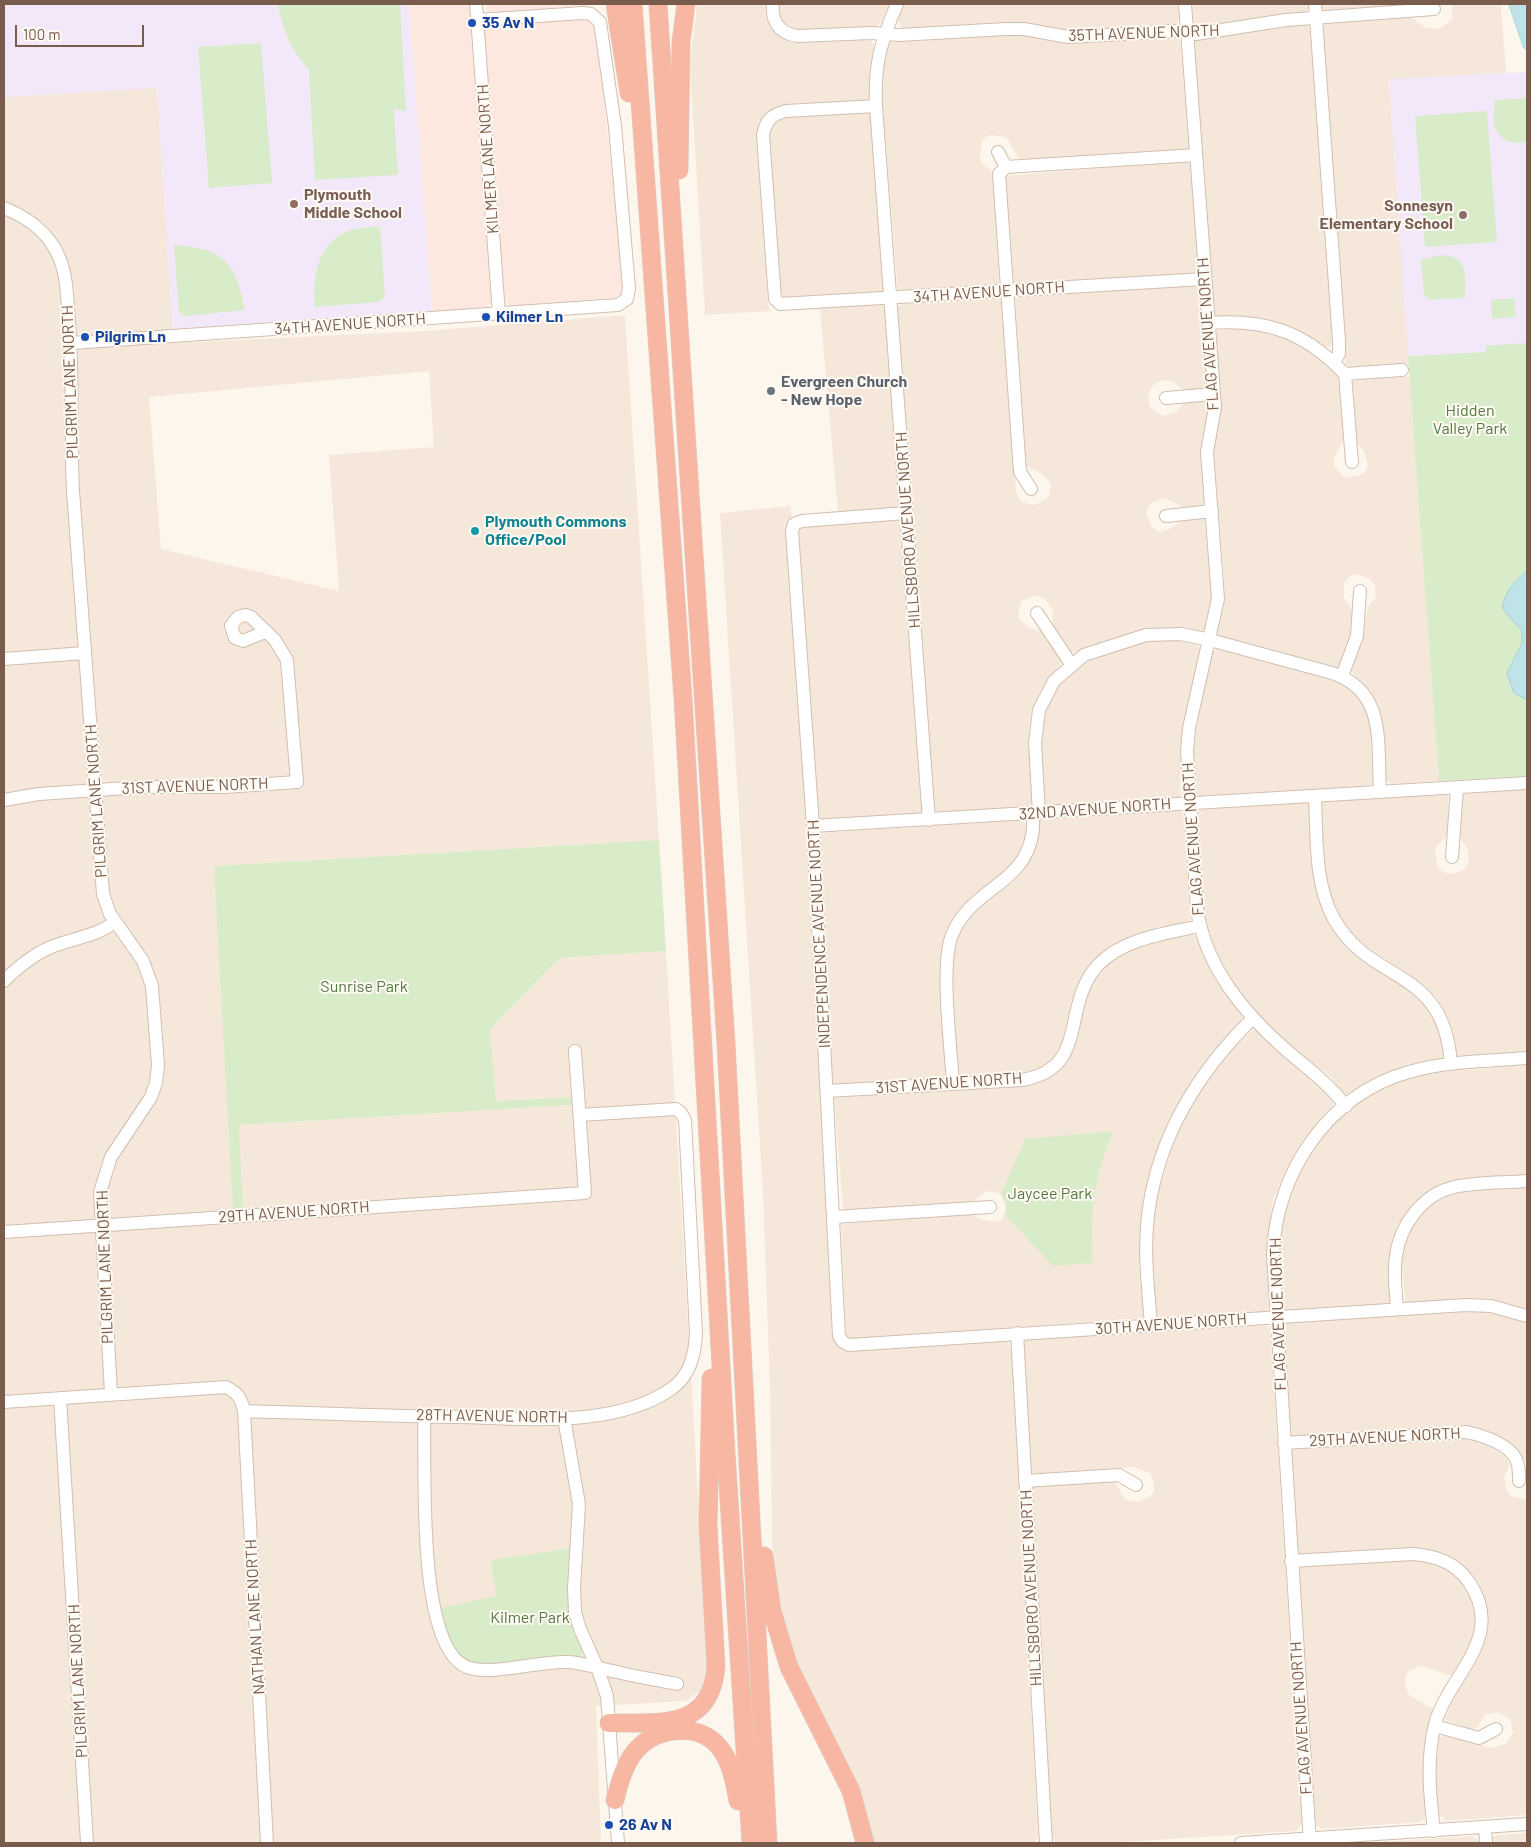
<!DOCTYPE html>
<style>
body{margin:0}
#map{position:relative;width:1531px;height:1847px;overflow:hidden;background:#fdf6ec;font-family:Barlow,sans-serif}
canvas{display:block}
.frame{position:absolute;inset:0;border:5px solid #7a5c4d;pointer-events:none}
.scale{position:absolute;left:15px;top:25px;width:129px;height:22px;box-sizing:border-box;border:2px solid #7a5c4d;border-top:0;padding-left:6px;font-size:15px;line-height:18px;white-space:nowrap;color:#7a5c4d;-webkit-text-stroke:4px #fffaf3;paint-order:stroke}
</style>
<div id="map">
<canvas width="1531" height="1847"></canvas>
<div class="frame"></div>
<div class="scale">100 m</div>
</div>
<script>
const ctx = document.querySelector('canvas').getContext('2d');
ctx.lineJoin = 'round';
function fill(path, color) { ctx.fillStyle = color; ctx.fill(path, 'evenodd'); }
function trace(path, color, width, dash) { ctx.strokeStyle = color; ctx.lineWidth = width; ctx.lineCap = dash ? 'butt' : 'round'; ctx.setLineDash(dash || []); ctx.stroke(path); }
function write(font, color, halo, rows, align = 'center') {
  ctx.font = font + ' Barlow,sans-serif'; ctx.lineWidth = 4; ctx.setLineDash([]); ctx.textBaseline = 'middle'; ctx.strokeStyle = halo; ctx.fillStyle = color; for (const [text, x, y, turn = 0] of rows) {
    ctx.save(); ctx.translate(x, y); ctx.rotate((+turn || 0) * Math.PI / 180); ctx.textAlign = isNaN(turn) ? turn : align; if (halo) ctx.strokeText(text, 0, 0); ctx.fillText(text, 0, 0); ctx.restore();
  }
}
const residential = new Path2D(`
 M697,4H765V16L771,28L787,41L796,43L870,40L874,46L870,70V99L766,115L759,122L758,131L768,305L771,311L705,315L690,65Z
 M779,4H890L881,23L874,27L790,30L781,21Z
 M903,4H1178L1179,19L1177,25L1074,32L906,30L901,28L897,17Z
 M1191,4H1309L1310,8L1305,13L1197,29L1192,24Z
 M1320,4H1414L1326,12L1322,11Z
 M1452,4H1501L1506,73L1389,80L1409,364L1351,368L1346,364L1322,27L1325,23L1411,17L1426,28L1439,29L1452,20Z
 M1304,24L1311,29L1333,342L1330,347H1325L1283,324L1263,318L1217,317L1213,314L1193,45L1197,40Z
 M1017,34L1073,43L1180,38L1189,149L1027,161L1018,157L1006,137L989,135L982,140L980,156L981,162L993,172L999,283L998,285L898,291L881,89L883,53L887,43Z
 M157,87L174,343L426,331L625,315L659,840L215,866L234,1209L243,1208L238,1125L572,1105L571,1097L496,1101L490,1029L560,958L666,951L708,1664L701,1690L686,1701L596,1706L601,1843H4V97ZM429,371L434,447L329,455L339,591L161,549L149,397Z
 M867,112L872,116L885,288L883,292L784,298L781,294L768,132L776,120L783,117Z
 M1188,161L1191,163L1192,167L1198,270L1196,273L1013,284L1004,179L1006,176Z
 M1195,286L1200,289L1206,387L1184,391L1174,382L1166,380L1158,382L1151,387L1148,400L1150,407L1163,416L1176,412L1184,403L1205,402L1208,405V420L1201,445L1206,500L1203,505L1184,508L1166,498L1151,503L1146,512L1151,526L1159,532L1170,529L1182,520L1204,519L1212,592L1208,628L1202,632L1164,628L1147,630L1072,653L1068,652L1052,627L1053,611L1045,598L1035,596L1021,601L1018,616L1022,622L1032,629L1042,631L1063,660L1039,693L1031,715L1029,726L1033,801L1029,807L937,812L934,810L896,308L902,304L997,297L1003,302L1016,492L1021,502L1035,505L1049,497L1051,484L1041,473L1025,466L1015,297Z
 M881,304L886,306L900,506L899,508L838,512L820,308Z
 M1248,328L1276,333L1302,345L1326,363L1338,375L1344,439L1334,458V466L1345,478L1358,476L1365,472L1368,465L1364,451L1355,441L1353,381L1410,376L1439,781L1392,784L1385,779L1381,721L1378,706L1371,693L1349,669L1360,645L1368,607L1376,597L1375,586L1370,579L1357,574L1351,575L1344,583V598L1353,612L1351,639L1342,664L1336,667L1218,636L1217,631L1224,598V580L1213,441L1215,331Z
 M790,506L792,518L786,529L807,826L835,1338L836,1343L843,1350L851,1351L1005,1340L1011,1346L1038,1836L1035,1843H869L864,1807L851,1770L822,1723L796,1663L773,1594L770,1390L763,1193L720,513Z
 M897,520L901,523L922,810L920,814L822,820L818,814L797,531L802,527Z
 M1157,639L1196,643L1201,649L1182,737L1180,797L1045,806L1042,803L1041,727L1045,706L1053,690L1078,666L1095,657L1134,643Z
 M1218,648L1337,679L1352,689L1362,701L1370,718L1373,784L1371,786L1196,796L1192,760L1195,733L1212,653Z
 M1527,788V1053L1460,1058L1455,1053L1452,1035L1438,999L1422,984L1355,938L1343,922L1326,887L1319,806L1322,801L1448,795V836L1437,845L1435,852L1438,868L1445,873L1453,874L1466,869L1469,858L1468,850L1459,836L1463,794Z
 M1307,802L1309,807L1314,880L1328,918L1416,994L1428,1009L1440,1031L1445,1053L1442,1059L1404,1066L1368,1084L1351,1095L1344,1094L1329,1075L1288,1045L1250,1006L1230,982L1207,932L1202,907L1197,810Z
 M1179,809L1184,815L1190,920L1186,924L1130,937L1113,947L1081,978L1072,999L1062,1043L1050,1062L1035,1072L957,1077L952,967L958,936L963,923L1032,854L1037,843L1040,820Z
 M1022,820L1027,826L1026,840L1021,855L1007,870L964,904L953,917L946,932L940,969L946,1077L941,1079L836,1085L833,1083L831,1079L820,836L822,833Z
 M1193,934L1195,935L1217,982L1241,1013L1242,1019L1205,1065L1144,1201L1139,1266L1144,1315L1142,1318L851,1339L846,1337L841,1224L970,1214L984,1220L997,1222L1001,1220L1007,1209L1001,1194L990,1191L985,1192L972,1202L846,1210L843,1208L834,1097L1048,1077L1066,1064L1074,1048L1088,988L1103,968L1124,950L1148,942Z
 M1254,1029L1313,1079L1331,1097L1333,1103V1107L1308,1137L1288,1167L1273,1199L1269,1229L1270,1306L1265,1313L1159,1319L1156,1317L1155,1313L1152,1231L1158,1192L1171,1151L1187,1109L1226,1054Z
 M1527,1065V1176L1430,1193L1411,1206L1397,1226L1390,1248L1391,1299L1386,1305L1283,1311L1280,1306L1277,1250L1280,1220L1295,1174L1323,1135L1349,1109L1376,1092L1401,1079L1437,1072Z
 M1527,1187V1308L1484,1298L1405,1302L1401,1255L1406,1238L1415,1220L1429,1206L1446,1195L1460,1191Z
 M1471,1310L1490,1311L1527,1322V1463L1510,1445L1494,1434L1470,1426L1290,1436L1283,1324L1287,1322Z
 M1266,1325L1270,1329L1302,1824L1295,1831L1107,1843H1056L1052,1837L1030,1489L1031,1487L1114,1481L1125,1499L1138,1502L1150,1497L1154,1491V1483L1150,1473L1134,1467L1035,1474L1031,1472L1029,1469L1022,1344L1027,1339Z
 M1468,1438L1488,1444L1508,1459L1509,1467L1504,1477L1507,1491L1511,1496L1527,1500V1815L1447,1821L1439,1815L1435,1774L1439,1737L1451,1736L1490,1748L1506,1744L1513,1733L1510,1719L1498,1712L1485,1715L1478,1727L1472,1729L1445,1720L1455,1693L1478,1657L1485,1637L1460,1563L1448,1555L1418,1548L1297,1554L1290,1452L1295,1447Z
 M1419,1560L1436,1562L1452,1572L1464,1584L1473,1599L1476,1627L1467,1652L1453,1675H1447L1421,1665L1410,1670L1406,1675L1405,1685L1409,1695L1433,1709L1426,1814L1424,1819L1419,1822L1321,1829L1315,1824L1299,1568L1303,1566Z
 M1527,1833V1843H1490L1492,1837L1497,1835Z
 M1472,1836L1477,1839L1480,1843H1367Z`);
const commercial = new Path2D(`
 M409,4H469L491,302L486,309L432,311Z
 M484,4H610L492,13L487,11Z
 M584,19L590,21L597,32L624,291L619,297L510,306L505,301L484,31L490,27Z`);
const education = new Path2D(`
 M4,4H409L432,311L173,329L157,88L4,97Z
 M1527,72V350L1408,356L1389,79Z`);
const green = new Path2D(`
 M278,4H400L406,111L394,109L398,175L315,180L309,70C290,48 283,31 278,4Z
 M261,43L272,183L209,188L198,47Z
 M1527,98V141C1512,147 1495,138 1494,121C1493,114 1495,107 1495,100Z
 M1487,111L1497,242L1425,247L1415,116Z
 M380,226L385,296L379,302L315,307C312,278 317,247 345,232C354,227 370,228 380,226Z
 M174,245C224,248 236,263 245,310L184,316L179,312Z
 M1441,255C1470,256 1465,277 1465,298L1429,300L1424,295L1421,260Z
 M1514,298L1516,317L1492,319L1491,300Z
 M1527,343V776L1439,781L1408,356L1486,352V346Z
 M659,840L666,951L560,958L490,1029L496,1101L572,1097V1105L239,1125L243,1209H233L214,866Z
 M1114,1131C1094,1172 1089,1218 1093,1263L1053,1266L1005,1215L1006,1203L1001,1194L1025,1139Z
 M572,1548C570,1567 565,1588 569,1606C573,1620 586,1642 581,1655L577,1658L542,1657L480,1665C453,1660 447,1631 437,1609L496,1596L491,1560Z`);
const water = new Path2D(`
 M1509,4H1527V49L1524,48Z
 M1527,571V700L1514,693L1507,673L1522,643V631L1502,608C1506,591 1513,582 1527,571Z`);
const minor = new Path2D(`
 M476,4L499,314
 M773,4C771,22 780,34 798,36L872,33L899,35L1006,29H1024L1068,37L1177,31L1196,34L1286,20L1434,9
 M897,4C881,41 874,64 876,106L929,820
 M1185,4L1215,407L1207,452L1218,599L1189,728L1187,752L1197,910C1206,967 1243,1012 1285,1049C1307,1068 1328,1083 1346,1106
 M1315,4L1339,341V354L1334,362
 M876,106L786,111C770,115 766,121 763,135L775,299L780,304L1204,279
 M998,152L1006,167
 M1006,167L999,174L1020,472L1031,489
 M1006,167L1196,155
 M4,208C27,217 49,233 59,257C66,273 67,292 68,309C74,369 70,430 73,491L103,894L110,914L143,961L152,986L158,1065L156,1083L151,1097L111,1157L100,1192L111,1394
 M1208,323C1266,319 1304,331 1345,374L1402,370
 M72,343L575,308L618,305L627,299L629,288L615,126L600,22L591,14L583,13L478,20
 M1345,374L1352,462
 M1166,398L1214,394
 M906,513L802,521L794,524L792,531L813,826L839,1336L843,1342L849,1345L1466,1305L1491,1306L1527,1316
 M1166,516L1212,511
 M1037,613L1071,664
 M4,659L85,653
 M1342,676L1357,636L1360,591
 M1315,796C1317,837 1314,883 1334,919C1372,986 1444,965 1451,1064
 M4,800L39,794L142,787H224L297,782L287,660L275,640L251,617L245,615L238,617L231,626L235,638L243,641L265,632
 M1039,813L1035,743L1039,710L1054,681L1084,655L1146,635L1181,634L1210,640L1332,673C1387,691 1377,744 1380,791
 M813,826L1527,783
 M1452,857L1457,787
 M4,981C18,967 32,955 51,947C73,938 95,937 115,922
 M953,1084C951,1048 940,965 952,935C974,881 1038,885 1033,813
 M827,1091L1022,1080C1091,1068 1060,1006 1098,965C1124,938 1165,934 1199,926
 M834,1217L990,1207
 M4,1232L585,1193L575,1051
 M1397,1309C1396,1292 1393,1273 1396,1256C1400,1225 1423,1194 1454,1187C1478,1182 1503,1183 1527,1181
 M1151,1325C1148,1287 1143,1247 1149,1208C1160,1133 1200,1070 1253,1018
 M1017,1333L1046,1843
 M60,1398L87,1843
 M4,1402L226,1387C238,1393 241,1398 244,1411L267,1843
 M244,1411C315,1413 385,1416 456,1417C523,1418 613,1429 671,1389C690,1376 695,1355 696,1333L685,1120L681,1113L676,1109L580,1115
 M424,1416C426,1464 415,1654 470,1668C494,1675 539,1661 568,1662C585,1663 600,1669 617,1672C637,1677 657,1680 677,1684
 M564,1418L579,1504L574,1588L575,1612L580,1629L597,1667L607,1696L618,1843
 M1284,1443L1467,1432C1484,1436 1514,1445 1518,1465C1519,1470 1519,1476 1519,1481
 M1025,1481L1119,1475L1136,1485
 M1291,1561L1413,1554C1436,1556 1455,1562 1469,1582C1507,1638 1449,1674 1435,1724C1426,1759 1430,1796 1434,1831
 M1435,1726L1479,1738L1496,1729
 M1485,1827L1486,1843
 M1241,1843L1527,1824
 M1310,1843L1273,1255C1275,1174 1328,1094 1409,1072C1447,1061 1488,1061 1527,1058`);
const highway = new Path2D(`
 M615,4L629,93
 M633,4L683,698L726,1453L751,1843
 M658,4L726,1043L768,1843
 M679,170L681,42L686,4
 M764,1556L772,1611L789,1667L851,1791L865,1843
 M609,1723C660,1722 710,1731 716,1667L708,1525L711,1378
 M656,1733C667,1732 680,1729 691,1731C726,1737 733,1771 738,1801
 M615,1800C622,1769 633,1739 668,1732`);
const markers = [
 [472,23,5,"#1a4fb4"],
 [294,204,5,"#8d6e63"],
 [1463,215,5,"#8d6e63"],
 [486,317,5,"#1a4fb4"],
 [85,337,5,"#1a4fb4"],
 [771,391,5,"#6b7280"],
 [475,531,5,"#0f9aa8"],
 [609,1825,5,"#1a4fb4"]
];
const transitNames = [
 ["35 Av N",482,23],
 ["Kilmer Ln",496,317],
 ["Pilgrim Ln",95,337],
 ["26 Av N",619,1825]
];
const streetNames = [
 ["35TH AVENUE NORTH",1144,33,-2],
 ["KILMER LANE NORTH",488,159,-94],
 ["34TH AVENUE NORTH",989,292,-4],
 ["34TH AVENUE NORTH",350,324,-4],
 ["FLAG AVENUE NORTH",1208,334,-94],
 ["PILGRIM LANE NORTH",70,382,-92],
 ["HILLSBORO AVENUE NORTH",908,530,-94],
 ["31ST AVENUE NORTH",195,786,-2],
 ["PILGRIM LANE NORTH",96,801,-94],
 ["32ND AVENUE NORTH",1095,809,-4],
 ["FLAG AVENUE NORTH",1193,839,-94],
 ["INDEPENDENCE AVENUE NORTH",819,934,-93],
 ["31ST AVENUE NORTH",949,1083,-4],
 ["29TH AVENUE NORTH",294,1212,-4],
 ["PILGRIM LANE NORTH",105,1267,-92],
 ["FLAG AVENUE NORTH",1278,1314,-92],
 ["30TH AVENUE NORTH",1171,1324,-4],
 ["28TH AVENUE NORTH",492,1416,1],
 ["29TH AVENUE NORTH",1385,1437,-3],
 ["HILLSBORO AVENUE NORTH",1031,1588,-93],
 ["NATHAN LANE NORTH",255,1617,-93],
 ["PILGRIM LANE NORTH",78,1681,-93],
 ["FLAG AVENUE NORTH",1301,1718,-94]
];
const educationNames = [
 ["Plymouth",304,195],
 ["Middle School",304,213],
 ["Sonnesyn",1453,206,"right"],
 ["Elementary School",1453,224,"right"]
];
const worshipNames = [
 ["Evergreen Church",781,382],
 ["- New Hope",781,400]
];
const parkNames = [
 ["Hidden",1470,411],
 ["Valley Park",1470,429],
 ["Sunrise Park",364,987],
 ["Jaycee Park",1050,1194],
 ["Kilmer Park",530,1618]
];
const cultureNames = [
 ["Plymouth Commons",485,522],
 ["Office/Pool",485,540]
];
fill(residential, '#f5e8da');
fill(commercial, '#fde8e0');
fill(education, '#f3e8fa');
fill(green, '#d8ecc9');
fill(water, '#bfe3e8');
trace(water, '#a5d3da', 1);
trace(minor, '#d1beb0', 14);
trace(highway, '#dad1cd', 19);
trace(minor, '#fff', 12);
trace(highway, '#f7b7a3', 18);
for (const [x, y, r, color] of markers) { const dot = new Path2D(); dot.arc(x, y, r, 0, 2 * Math.PI); ctx.fillStyle = color; ctx.fill(dot); trace(dot, '#fffaf3', 2); }
write('bold 16px', '#164399', '#fffaf3', transitNames, 'left');
write('16px', '#7a5c4d', '#fffaf3', streetNames);
write('bold 16px', '#785e54', '#fffaf3', educationNames, 'left');
write('bold 16px', '#5b616d', '#fffaf3', worshipNames, 'left');
write('16px', '#537a41', '#fffaf3', parkNames);
write('bold 16px', '#0d838f', '#fffaf3', cultureNames, 'left');
</script>
